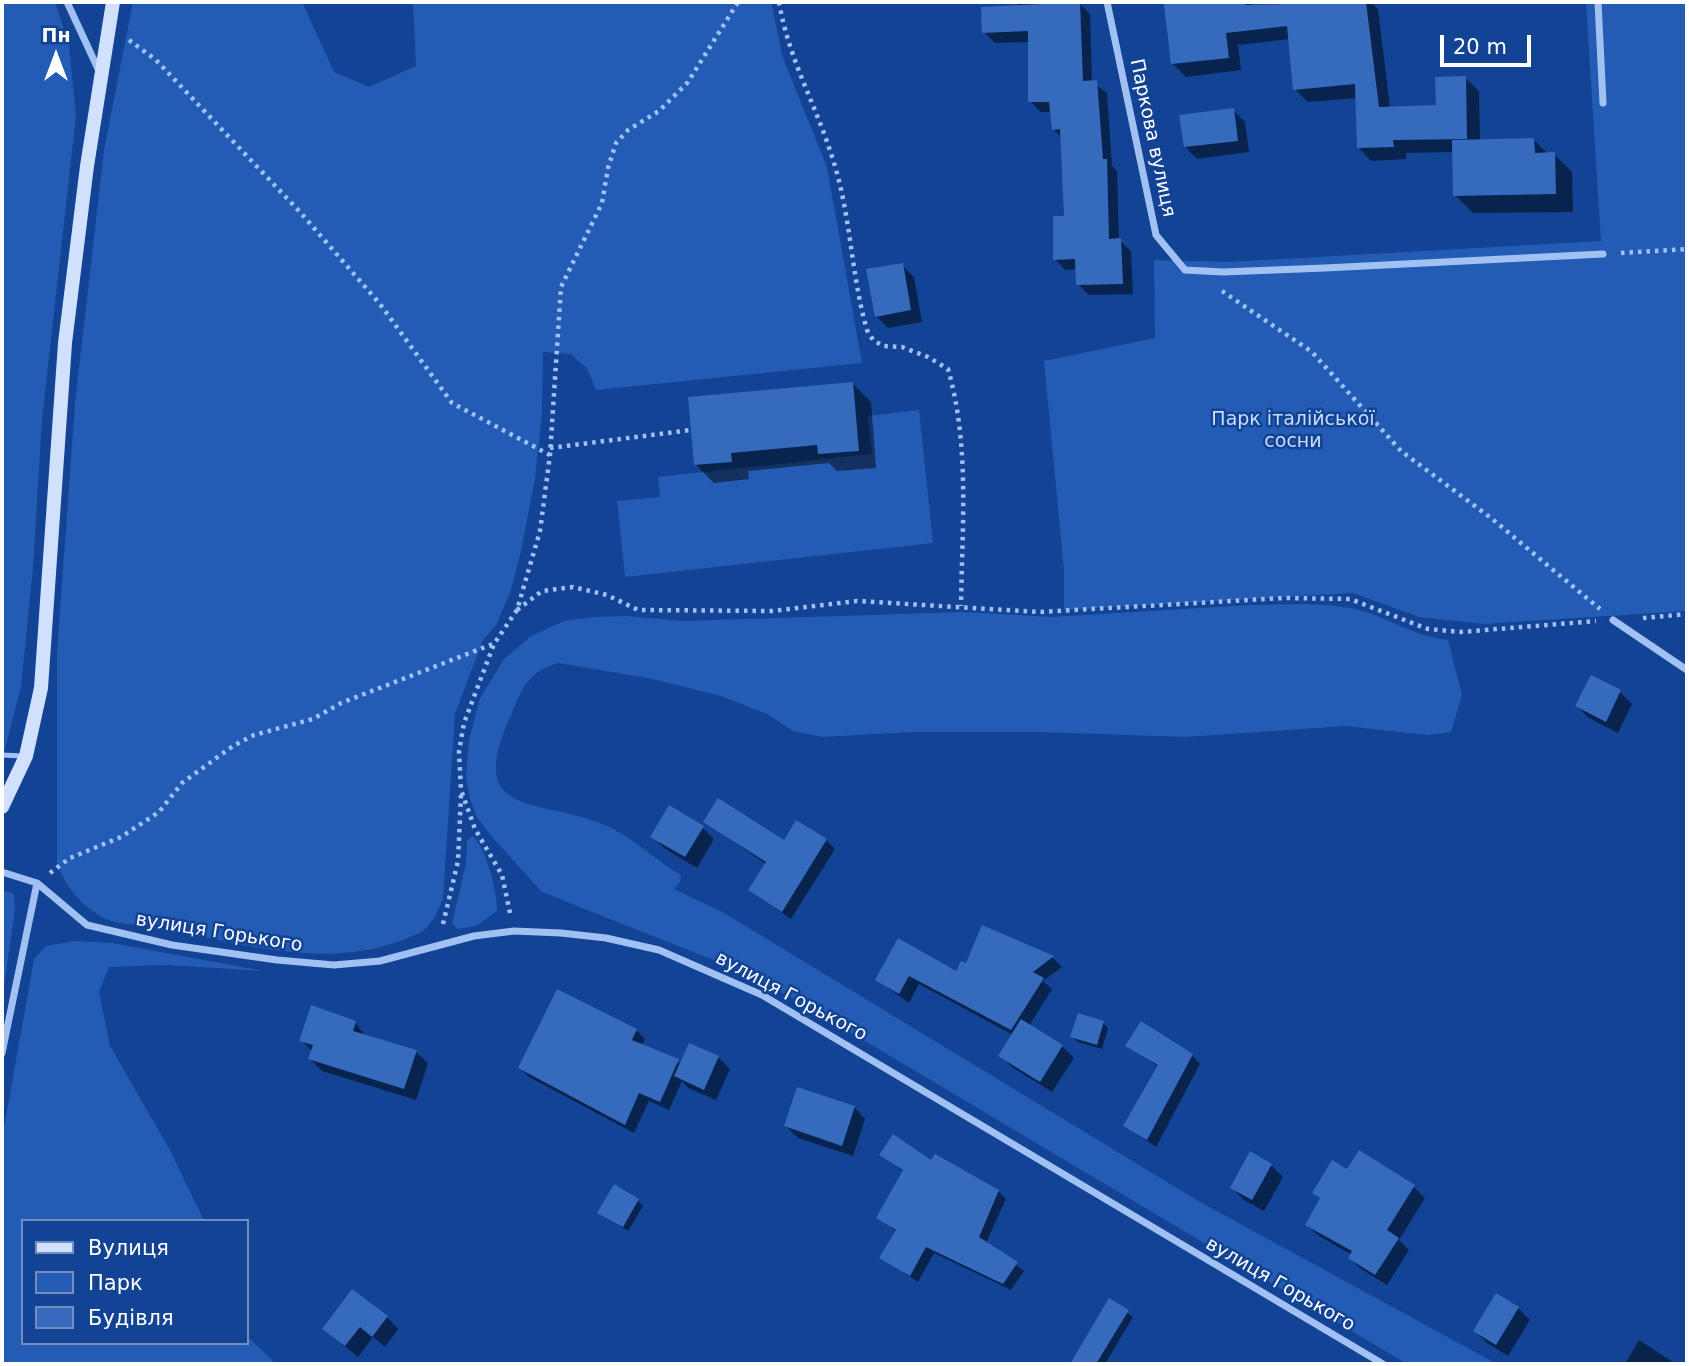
<!DOCTYPE html>
<meta charset="utf-8">
<style>
body{margin:0}
#map{position:relative;width:1689px;height:1366px;overflow:hidden;background:#124395;font-family:"DejaVu Sans",sans-serif}
canvas{display:block}
.frame{position:absolute;inset:0;border:4px solid #fff;pointer-events:none}
.legend{position:absolute;left:21px;top:1219px;width:228px;height:126px;box-sizing:border-box;background:#124395;border:2px solid #718ebf;margin:0;padding:9px 12px;list-style:none;font-size:21px;color:#fff}
.legend li{display:flex;align-items:center;gap:14px;height:35px}
.legend b{width:35px;border:2px solid #718ebf}
.north{position:absolute;left:21px;top:21px;width:70px;height:70px;-webkit-text-stroke:5px #124395;paint-order:stroke;rotate:0deg;font-size:19px;font-weight:700;line-height:28px;text-align:center;color:#fff}
.north::after{content:'';display:block;margin:auto;width:24px;height:32px;background:#fff;clip-path:polygon(50% 0,100% 100%,50% 72%,0 100%)}
.scale{position:absolute;left:1440px;top:35px;width:91px;height:32px;box-sizing:border-box;border:4px solid #fff;border-top:0;padding-left:9px;font-size:21px;line-height:24px;white-space:nowrap;color:#fff;-webkit-text-stroke:5px #124395;paint-order:stroke}
</style>
<div id="map">
<canvas width="1689" height="1366"></canvas>
<div class="frame"></div>
<ul class="legend">
<li><b style="height:9px;background:#d1e1fd"></b>Вулиця</li>
<li><b style="height:19px;background:#245cb5"></b>Парк</li>
<li><b style="height:19px;background:#366abc"></b>Будівля</li>
</ul>
<div class="north">Пн</div>
<div class="scale">20 m</div>
</div>
<script>
const ctx = document.querySelector('canvas').getContext('2d');
ctx.lineJoin = 'round';
function fill(path, color) { ctx.fillStyle = color; ctx.fill(path, 'evenodd'); }
function trace(path, color, width, dash) { ctx.strokeStyle = color; ctx.lineWidth = width; ctx.lineCap = dash ? 'butt' : 'round'; ctx.setLineDash(dash || []); ctx.stroke(path); }
function write(font, color, halo, rows, align = 'center') {
  ctx.font = font + ' "DejaVu Sans",sans-serif'; ctx.lineWidth = 5; ctx.setLineDash([]); ctx.textBaseline = 'middle'; ctx.strokeStyle = halo; ctx.fillStyle = color; for (const [text, x, y, turn = 0] of rows) {
    ctx.save(); ctx.translate(x, y); ctx.rotate((+turn || 0) * Math.PI / 180); ctx.textAlign = isNaN(turn) ? turn : align; if (halo) ctx.strokeText(text, 0, 0); ctx.fillText(text, 0, 0); ctx.restore();
  }
}
const green = new Path2D(`
 M2,2H55L69,45L76,116L42,420L33,568L21,687L2,760Z
 M133,2H302L334,72L369,87L416,66L413,2H771L783,58L827,167L862,363L596,390L587,368L571,354L543,352L542,412L535,478L521,551L510,593L496,625L483,640L455,714L443,898C439,909 434,921 424,930C420,934 411,936 405,939C321,974 221,937 136,924C99,927 67,895 57,862V653L75,403L104,150Z
 M1586,2H1687V611L1484,624L1419,617L1353,593L1064,610V570L1044,361L1155,338L1154,260L1229,262L1601,241Z
 M919,410L933,543L625,577L617,501L660,497L658,477L872,454L868,416Z
 M1251,605C1288,605 1330,601 1366,612C1394,621 1417,637 1448,640L1462,695L1451,732L1427,735L1346,726L1185,737L1042,732H912L822,737L793,731L769,715L721,696L652,679L559,663C529,670 522,689 511,715C462,821 542,796 609,827C635,839 656,861 681,875L680,882L674,889L724,913L1200,1202L1497,1364H1407L798,1001L731,967L542,892L492,837L477,817L470,799L466,777L469,740L480,698L504,659L531,636L564,621L592,617L626,616L683,621L964,612L1051,617Z
 M472,836C486,846 498,894 497,911L476,926L458,929L452,924L466,863L467,841Z
 M2,890L14,894L15,908L2,1001Z
 M74,941L112,943L263,971L167,965L109,967L99,992L110,1046L171,1152L204,1221H23V1343H247V1336L276,1364H2V1139L34,959L46,946Z`);
const shadow = new Path2D(`
 M1018,2H1071L1079,3L1090,14L1092,82L1107,93L1112,166L1117,171L1119,240L1131,251L1133,294L1089,295L1078,284V269L1065,270L1055,259L1066,218L1062,138L1053,129L1052,112H1041L1030,101V42L995,43L984,32L1018,8Z
 M1195,2H1249L1253,6L1298,2H1371L1378,9L1390,108L1437,107L1465,78L1479,91L1480,141L1534,140L1548,154H1554L1572,172L1573,212L1473,213L1455,195L1454,152L1406,153V159L1371,161L1358,147L1357,98L1308,102L1295,89L1290,39L1238,45L1241,70L1186,77L1172,63L1166,5Z
 M1233,110L1245,122L1249,152L1197,159L1185,147Z
 M902,265L914,277L922,322L888,328L876,316Z
 M853,384L871,402L876,468L837,471L829,463L748,471L749,479L714,483L696,465Z
 M1592,677L1620,692L1632,704L1618,733L1589,718L1577,706Z
 M705,822L785,842L826,840L835,849L791,919L750,890L766,864Z
 M703,828L714,839L697,868L664,848L653,837Z
 M983,928L1053,958L1062,967L1043,981L1052,989L1029,1026L1062,1046L1074,1058L1052,1092L1012,1067L1000,1056L1013,1035L919,984L909,1003L877,980L899,941L957,973L967,966Z
 M355,1022L366,1037L416,1052L428,1063L416,1100L322,1071L310,1059L313,1052L301,1040Z
 M1103,1023L1108,1028L1102,1049L1078,1042L1072,1037Z
 M636,1030L645,1039L642,1046L681,1064L718,1057L730,1069L716,1100L688,1088L682,1081L669,1110L649,1101L634,1133L529,1077L520,1068Z
 M1128,1045L1192,1055L1200,1064L1156,1147L1125,1126L1159,1067Z
 M854,1107L865,1119L853,1156L798,1138L786,1126Z
 M882,1155L932,1162L998,1191L1006,1199L986,1243L1024,1271L1011,1290L934,1253L918,1282L882,1258L897,1232L878,1218L904,1172Z
 M1271,1165L1283,1177L1264,1211L1244,1200L1232,1188Z
 M1347,1171L1414,1187L1425,1198L1399,1240L1409,1250L1387,1285L1361,1269L1350,1258L1352,1255L1319,1236L1307,1225L1321,1200L1315,1193Z
 M638,1201L643,1206L628,1231L599,1212Z
 M1497,1296L1518,1308L1530,1320L1508,1356L1487,1343L1475,1331Z
 M1110,1301L1133,1317L1105,1364H1072Z
 M387,1317L398,1329L385,1347L373,1337L358,1357L324,1329Z
 M1639,1340L1676,1364H1625Z`);
const building = new Path2D(`
 M1080,2L1083,81L1097,80L1103,159H1107L1109,239L1121,238L1123,284L1076,285L1075,259L1053,260V216H1064L1060,129L1052,130L1049,102H1028V31L982,33L981,7Z
 M1180,2H1245L1246,5L1366,2L1379,107L1436,105L1435,77L1466,76L1467,139L1393,140L1394,147L1357,148L1355,84L1293,90L1287,26L1226,33L1229,58L1171,64L1164,4Z
 M1234,108L1238,141L1184,147L1179,115Z
 M1534,138L1535,153L1555,152L1556,194L1453,196L1452,140Z
 M903,263L911,310L875,317L866,269Z
 M853,382L859,451L818,454L817,445L731,453L732,462L694,465L688,397Z
 M1591,675L1621,690L1606,722L1575,706Z
 M718,798L784,840L796,820L827,839L782,912L748,890L766,862L703,822Z
 M669,805L704,826L685,857L650,837Z
 M982,925L1054,956L1033,972L1044,978L1011,1030L909,976L899,994L875,980L898,938L956,971L961,961L966,963Z
 M557,989L637,1029L632,1040L679,1059L660,1102L639,1093L625,1125L518,1068Z
 M311,1005L356,1021L353,1031L417,1050L404,1089L308,1059L313,1045L299,1041Z
 M1078,1013L1104,1021L1097,1045L1070,1037Z
 M1021,1019L1063,1045L1040,1082L998,1056Z
 M1141,1021L1193,1054L1147,1140L1123,1126L1158,1065L1125,1046Z
 M689,1043L719,1056L704,1090L674,1076Z
 M797,1087L855,1106L842,1146L784,1126Z
 M893,1134L931,1160L935,1154L999,1190L979,1237L1018,1262L1003,1284L926,1247L910,1276L879,1258L896,1230L876,1218L903,1170L879,1155Z
 M1359,1150L1415,1185L1387,1230L1399,1238L1375,1275L1348,1258L1352,1251L1305,1225L1320,1198L1312,1193L1332,1160L1347,1169Z
 M1250,1151L1272,1164L1252,1200L1230,1188Z
 M614,1184L639,1199L623,1227L597,1213Z
 M352,1289L388,1316L372,1337L360,1327L345,1346L322,1329Z
 M1496,1293L1519,1307L1496,1345L1473,1331Z
 M1109,1298L1129,1310L1096,1364H1070Z`);
const path = new Path2D(`
 M779,2C789,61 817,106 834,163C851,217 851,275 867,330L873,340L883,346L902,347L928,357L948,369C970,445 962,527 961,606
 M129,40L156,60L300,212L380,304L452,403L550,455
 M1621,253L1687,249
 M1222,291L1312,352L1401,451L1491,518L1600,609
 M550,448L691,430
 M517,610L542,591L573,587L607,595L638,610L772,611L857,601L1040,612L1284,598L1350,599L1428,629L1461,632L1596,621
 M1643,618L1687,614
 M50,873L70,858L121,837L159,812L182,783L233,746L254,735L313,719L341,703L493,644
 M510,913L502,875L475,829L461,790L459,751L464,723L494,644L517,610L540,531L550,455L561,287L602,203L608,168L616,143L628,130L659,111L688,82L738,2
 M443,924L458,861L461,795`);
const lane = new Path2D(`
 M2,755L23,756`);
const street = new Path2D(`
 M67,2L99,71
 M1107,2L1156,235L1185,270L1223,272L1325,268L1603,254
 M1598,2L1603,103
 M1613,620L1687,670
 M2,872L37,883L87,925L172,945L277,960L334,965L380,961L474,936L514,931L561,933L606,938L659,950L762,995L1383,1364
 M2,1053L37,883`);
const secondary = new Path2D(`
 M2,807L26,756L41,688L65,343L87,166L113,2`);
const streetNames = [
 ["Паркова вулиця",1152,138,78],
 ["вулиця Горького",219,933,9],
 ["вулиця Горького",791,997,28],
 ["вулиця Горького",1280,1285,30]
];
const parkNames = [
 ["Парк італійської",1293,420],
 ["сосни",1293,442]
];
fill(green, '#245cb5');
fill(shadow, '#0007');
fill(building, '#366abc');
trace(path, '#a2c1f3', 4.5, [3.5, 5]);
trace(lane, '#a2c1f3', 5);
trace(street, '#a2c1f3', 7);
trace(secondary, '#d1e1fd', 14);
write('19px', '#fff', '#124395', streetNames);
write('19px', '#c9defd', '#124395', parkNames);
</script>
